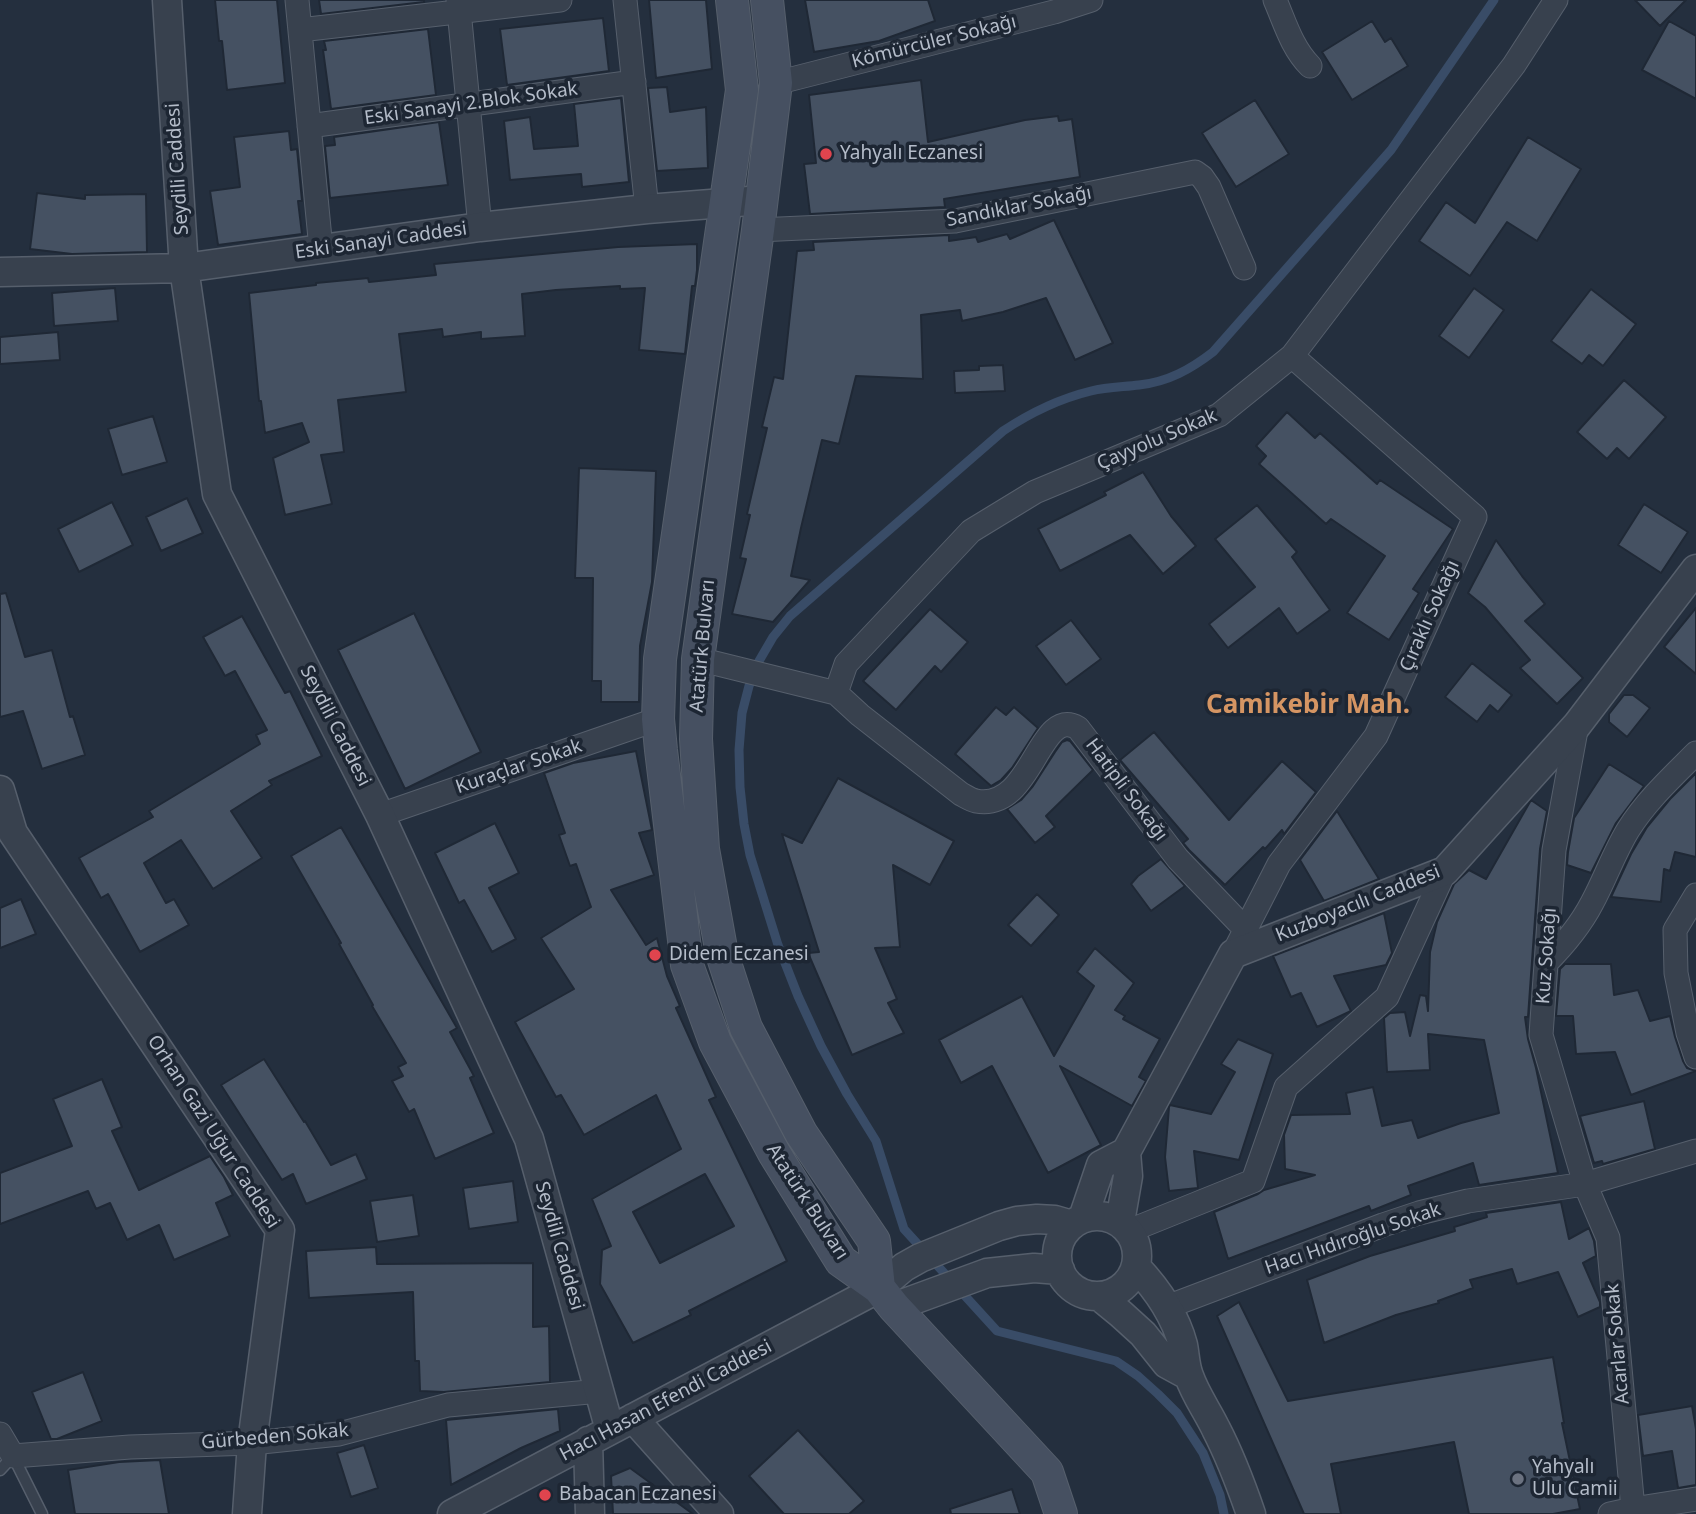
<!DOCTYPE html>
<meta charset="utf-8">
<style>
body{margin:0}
canvas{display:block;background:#242f3e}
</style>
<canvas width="1696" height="1514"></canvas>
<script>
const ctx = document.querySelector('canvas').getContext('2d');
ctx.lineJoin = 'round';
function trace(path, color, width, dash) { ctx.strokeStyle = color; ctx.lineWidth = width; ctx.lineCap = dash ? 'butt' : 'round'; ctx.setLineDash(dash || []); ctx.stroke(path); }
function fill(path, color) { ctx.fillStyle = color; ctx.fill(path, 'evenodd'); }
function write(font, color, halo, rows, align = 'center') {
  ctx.font = font + ' "Noto Sans",sans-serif'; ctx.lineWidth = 7; ctx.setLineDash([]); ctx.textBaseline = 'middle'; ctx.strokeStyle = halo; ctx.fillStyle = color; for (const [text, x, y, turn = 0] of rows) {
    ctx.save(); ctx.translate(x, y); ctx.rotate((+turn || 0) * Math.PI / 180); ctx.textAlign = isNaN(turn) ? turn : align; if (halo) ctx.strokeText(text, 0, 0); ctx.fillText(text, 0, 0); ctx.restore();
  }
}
const stream = new Path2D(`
 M1224,1514L1220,1495L1203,1453L1177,1413L1158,1394L1138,1376L1116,1361L997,1331L904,1229L876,1141L847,1094L821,1046L798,996L778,945L750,855L744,824L740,787L739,750L742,713L749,686L759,661L773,637L790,616L1003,431C1030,413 1058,399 1091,391C1107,387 1123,387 1139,385C1168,382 1191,369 1213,352L1391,150L1494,0`);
const building = new Path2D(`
 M215,0H277L285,83L227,90L222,41H219Z
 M319,0H424V2L321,14Z
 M649,0H706L712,69L656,78Z
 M805,0H928L935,21L879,41L814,52Z
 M1635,0H1686L1660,26Z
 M603,18L609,71L507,85L500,29Z
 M1372,21L1385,42L1391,38L1408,66L1352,100L1322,52Z
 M1669,21L1696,36V99L1642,70Z
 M428,29L436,95L331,109L323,50H326L324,41Z
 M921,80L928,142L1025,120L1058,116L1059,121L1072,119L1080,177L944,199L945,207L810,214L804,164L816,163L809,95Z
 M667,87L670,112L706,107L708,168L657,171L648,88Z
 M621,98L629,182L582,187L581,174L510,180L504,121L530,117L534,149L578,146L574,104Z
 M1255,100L1289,154L1236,187L1202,133Z
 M439,122L448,185L330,198L325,146L335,145L334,137Z
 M289,131L291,150L297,149L302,201H298L302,234L218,245L210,191L240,187L234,137Z
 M1528,137L1581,169L1537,241L1507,222L1470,276L1419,241L1446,202L1475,223Z
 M37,193L85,199V195L146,194L147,252L72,254L30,249Z
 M1054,220L1113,343L1075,360L1046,298L1003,312L962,321L960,310L921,315L923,379L856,376L839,444L822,440L801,528L791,576L810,580L773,622L732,614L746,559L740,558L750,515L747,514L767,428L762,427L774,377L783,379L797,251L814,250L813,242L949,235V241L976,237L978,242L1007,234L1010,239Z
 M697,244V270L695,286H692L685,354L639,350L645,288L620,289V286L556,290L522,294L525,336L481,339V332L443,337L442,329L399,334L406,392L338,400L344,452L321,455L332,504L285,515L273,458L309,442L302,423L265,433L261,401H259L249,293L316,285V283L368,278L369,282L436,275L434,264L456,262L618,247Z
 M115,288L118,321L54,326L52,293Z
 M1474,288L1504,310L1469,358L1439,336Z
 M1591,289L1636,324L1603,366L1589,355L1582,364L1551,341Z
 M58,332L60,360L0,364V337Z
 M1003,365L1005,391L955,393L954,371L979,370V366Z
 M1624,380L1666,417L1629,459L1617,448L1607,459L1577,432Z
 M1287,412L1315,438L1320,433L1377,484L1380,480L1453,529L1413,589L1419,593L1389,640L1347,613L1385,556L1331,519L1326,524L1259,464L1266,456L1256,446Z
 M153,416L167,462L122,475L108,429Z
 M579,468L656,471L652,582L640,646L639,702H601V681H592L593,578H575Z
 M1143,472L1171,516L1196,546L1163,574L1130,535L1060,571L1038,529L1106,495L1104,492Z
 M187,498L203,533L161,551L146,517Z
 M112,502L133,545L79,572L58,529Z
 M1644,504L1688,532L1661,573L1618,545Z
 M1257,505L1297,552L1292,557L1330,610L1297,634L1279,608L1228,648L1209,624L1255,587L1215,539Z
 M1496,540L1522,576L1545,604L1525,621L1583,678L1557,704L1520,668L1530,660L1485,607L1468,593Z
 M6,593L25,657L52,650L70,717L73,716L85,755L42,769L23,711L0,717V594Z
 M1696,608V674L1664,647Z
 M930,609L968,642L941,672L935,666L896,710L863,681Z
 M414,613L481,752L405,789L338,650Z
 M242,616L285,693L290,691L322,756L269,781L272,785L231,811L262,858L213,889L181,840L144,863L166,903L174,899L189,925L140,952L108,894L101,898L79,858L153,817L149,811L260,744L256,735L267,730L235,671L225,676L203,637Z
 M1071,620L1101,659L1066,685L1036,646Z
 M1472,663L1512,695L1498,712L1490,705L1477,722L1445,697Z
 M1624,695H1633L1650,708L1627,737L1609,722V714Z
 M996,707L1006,715L1014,707L1038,728L1012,768L1001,780L991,786L955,754Z
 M1154,732L1229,820L1282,761L1316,792L1284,834L1282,830L1265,849L1263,847L1225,885L1189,850L1183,843L1188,839L1120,760Z
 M1067,740L1070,741L1093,770L1046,816L1055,827L1035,843L1007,809L1021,800L1033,786L1055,752L1062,742Z
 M636,751L652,830L639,833L654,875L611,890L646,945L657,938L667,976L680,1006L676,1008L716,1097L709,1100L787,1261L689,1311L691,1315L633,1343L600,1284L602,1250L611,1246L592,1199L681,1149L656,1095L584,1135L561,1095L556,1097L515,1022L574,989L541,938L591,907L576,864L570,866L559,835L565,833L544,773L573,763ZM705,1174L734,1226L660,1263L633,1212Z
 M1609,764L1644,786L1616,823L1591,873L1567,865L1568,852L1574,818Z
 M1696,773V857L1675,852L1670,871L1664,869L1661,902L1611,897L1631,854L1647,827L1670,799Z
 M838,778L954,841L930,885L893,865L900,947L875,948L897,999L888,1003L904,1033L852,1055L808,953L819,952L782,834L802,843Z
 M1531,800L1547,811L1540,849L1528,1017H1525L1528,1039L1536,1068L1558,1173L1479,1185L1473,1163L1408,1186L1411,1195L1371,1211L1369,1206L1228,1259L1214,1212L1258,1194L1264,1190L1315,1175L1285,1169L1284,1135L1291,1115L1350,1114L1346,1093L1373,1087L1382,1126L1412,1120L1418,1138L1461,1123L1499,1113L1484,1040L1428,1034L1430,1070L1387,1072L1384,1018L1390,1013L1405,1012L1410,1036L1420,995L1426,996L1428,1011L1430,952L1437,922L1454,884L1469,870L1486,879Z
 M1337,811L1379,879L1324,901L1300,860Z
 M495,823L519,873L489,888L516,939L492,952L464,900L459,903L435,853Z
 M341,827L457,1028L450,1032L474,1076L470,1078L494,1133L435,1159L414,1109L409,1112L392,1081L403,1076L398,1067L406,1063L372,1006L373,1005L339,944L341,943L291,856Z
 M1161,859L1185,886L1151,911L1131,884L1138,876Z
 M1037,894L1059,915L1031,946L1008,925Z
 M21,899L36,934L0,948V908Z
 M1384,913L1392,953L1386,965L1334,976L1351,1011L1317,1027L1301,993L1291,997L1273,956Z
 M1095,948L1134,983L1115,1010L1125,1016L1123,1019L1160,1039L1139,1077L1146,1081L1132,1106L1060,1066L1101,1145L1048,1173L992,1066L961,1083L939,1040L1022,996L1054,1056L1094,986L1077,972Z
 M1565,964H1611L1614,995L1638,990L1650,1021L1670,1016L1675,1037L1683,1061L1687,1068L1696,1071L1631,1095L1615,1052L1576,1054L1573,1016H1556L1560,969Z
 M1238,1039L1273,1054L1239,1160L1194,1151L1198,1188L1169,1191L1165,1157L1169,1107L1170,1105L1211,1114L1235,1072L1221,1064Z
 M264,1059L304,1122L305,1121L331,1165L356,1154L367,1179L306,1204L293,1174L282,1180L221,1085Z
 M102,1079L122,1127L112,1131L139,1190L210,1156L224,1177L233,1195L216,1203L230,1236L174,1260L159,1225L127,1240L110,1203L96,1209L88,1191L0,1224V1173L72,1146L53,1099Z
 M1644,1101L1655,1149L1603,1164L1602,1161L1594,1163L1580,1116Z
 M513,1181L518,1222L469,1229L463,1188Z
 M413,1195L419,1236L377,1242L370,1201Z
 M1561,1202L1569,1239L1589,1228L1594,1241L1596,1256L1583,1263L1600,1302V1307L1578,1317L1558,1272L1517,1284L1512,1269L1470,1280L1473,1288L1438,1301L1439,1303L1396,1315L1324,1343L1307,1280L1370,1256L1455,1231L1454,1227L1487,1217L1486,1213Z
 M376,1247L377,1264L533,1263V1327L549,1326L550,1382L444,1392L420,1391L419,1361H415L413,1292L309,1298L306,1251Z
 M1239,1302L1288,1401L1553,1357L1564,1423H1562L1580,1509L1553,1514H1469L1454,1442L1331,1464L1341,1514H1304L1217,1316Z
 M83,1372L102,1421L57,1439H51L32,1392Z
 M1692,1406L1696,1429V1485L1678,1488L1672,1451L1643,1456L1638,1415Z
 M558,1409L560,1431L521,1448L451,1485L446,1420Z
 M798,1430L864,1501L849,1514H784L749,1476Z
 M364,1445L378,1488L351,1497L337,1453Z
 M160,1460L169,1514H75L68,1470L119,1462Z
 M630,1468L693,1514H613L611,1476Z
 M1012,1489L1020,1514H951L950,1509Z`);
const service = new Path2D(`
 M0,1470L13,1456L42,1514`);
const minor = new Path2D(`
 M297,0L321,249
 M458,0L480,227
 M625,0L647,209
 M1275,0C1285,23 1292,48 1310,66
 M300,30L560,0
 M776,83L1054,12L1091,0
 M309,126L634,82
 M758,230L955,221L1195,172L1202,177L1209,187L1244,268
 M698,659L836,693L846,664L971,531L1035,492L1219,415L1292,356L1514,65L1556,0
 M836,693L860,715L961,794C965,796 971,800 976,801C1033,812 1038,705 1078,728L1178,859L1246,930
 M1577,725L1554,850L1541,1035L1585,1184L1608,1238L1633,1509
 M380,815L658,719
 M1696,895L1675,930L1676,973L1688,1033L1696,1057
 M1233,954L1279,864L1376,736L1475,517L1292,356
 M1546,963C1564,945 1580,926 1592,903C1605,879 1614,853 1628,830C1646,801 1672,777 1696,753
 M1129,1231L1253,1181L1286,1087L1387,997L1445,871
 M1167,1307L1383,1225L1419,1213L1468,1201L1585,1184L1696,1151
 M0,1434L13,1456L130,1447L252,1443L339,1434L448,1405L600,1391
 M1610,1514L1633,1509L1696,1499`);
const tertiary = new Path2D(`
 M167,0L184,268L217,494L380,815L529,1139L610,1430
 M0,272L184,268L480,227L647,209L762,200
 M0,790L13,833L280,1230L252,1443L247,1514
 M1057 1256a40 40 0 1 1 80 0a40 40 0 1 1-80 0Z
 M1083,1218L1101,1165L1126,1152
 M1120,1222L1128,1176L1126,1152L1233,954L1445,871L1577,725L1696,569
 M1136,1267C1157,1289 1175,1315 1183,1345C1185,1355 1185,1366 1189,1376C1195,1394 1208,1412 1216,1429C1230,1456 1241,1485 1251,1514
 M1099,1296L1121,1314L1143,1334L1167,1364L1189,1376
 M894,1307L987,1273L1034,1268L1060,1270
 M633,1418L719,1514
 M588,1441L590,1514
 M452,1514L879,1288L904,1267L920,1258L999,1226L1017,1221L1037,1219L1055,1220L1072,1225`);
const secondary = new Path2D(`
 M732,0L742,90L660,659L658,719L661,750L687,965L715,1042L774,1153L841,1261L879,1288L894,1307L1047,1472L1061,1514
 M767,0L776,83L758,230L698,659L696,739L703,849L722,954L746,1028L801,1133L874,1241L879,1288`);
const markers = [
 [826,154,7,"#e0444e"],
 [655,955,7,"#e0444e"],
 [1518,1479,7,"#6b7280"],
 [545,1495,7,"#e0444e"]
];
const streetNames = [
 ["Kömürcüler Sokağı",934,42,-14],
 ["Eski Sanayi 2.Blok Sokak",471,104,-8],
 ["Seydili Caddesi",178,169,-94],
 ["Sandıklar Sokağı",1019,207,-11],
 ["Eski Sanayi Caddesi",381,241,-8],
 ["Çayyolu Sokak",1157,440,-23],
 ["Çıraklı Sokağı",1430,616,-66],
 ["Atatürk Bulvarı",703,646,-85],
 ["Seydili Caddesi",335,726,63],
 ["Kuraçlar Sokak",519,767,-19],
 ["Hatipli Sokağı",1126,790,53],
 ["Kuzboyacılı Caddesi",1358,904,-22],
 ["Kuz Sokağı",1547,956,-86],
 ["Orhan Gazi Uğur Caddesi",213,1132,57],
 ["Atatürk Bulvarı",807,1202,57],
 ["Hacı Hıdıroğlu Sokak",1353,1239,-19],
 ["Seydili Caddesi",559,1246,74],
 ["Acarlar Sokak",1618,1344,-95],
 ["Hacı Hasan Efendi Caddesi",666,1401,-28],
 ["Gürbeden Sokak",275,1437,-5]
];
const poiNames = [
 ["Yahyalı Eczanesi",840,154],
 ["Didem Eczanesi",669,955],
 ["Yahyalı",1532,1468],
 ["Ulu Camii",1532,1490],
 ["Babacan Eczanesi",559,1495]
];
const districtNames = [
 ["Camikebir Mah.",1308,706]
];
trace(stream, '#394c67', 9);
fill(building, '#455162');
trace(building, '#1f2835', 2);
trace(service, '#565f6c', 13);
trace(minor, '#565f6c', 25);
trace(tertiary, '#565f6c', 31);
trace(secondary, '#565f6c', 34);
trace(service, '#38414e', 10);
trace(minor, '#38414e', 23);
trace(tertiary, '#38414e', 28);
trace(secondary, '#465061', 32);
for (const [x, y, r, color] of markers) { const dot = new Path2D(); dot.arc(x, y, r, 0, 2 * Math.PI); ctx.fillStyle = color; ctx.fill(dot); trace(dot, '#1d2633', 2.5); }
write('19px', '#b4bcc9', '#1d2633', streetNames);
write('19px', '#b4bcc9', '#1d2633', poiNames, 'left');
write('bold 26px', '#d59563', '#1d2633', districtNames);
</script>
